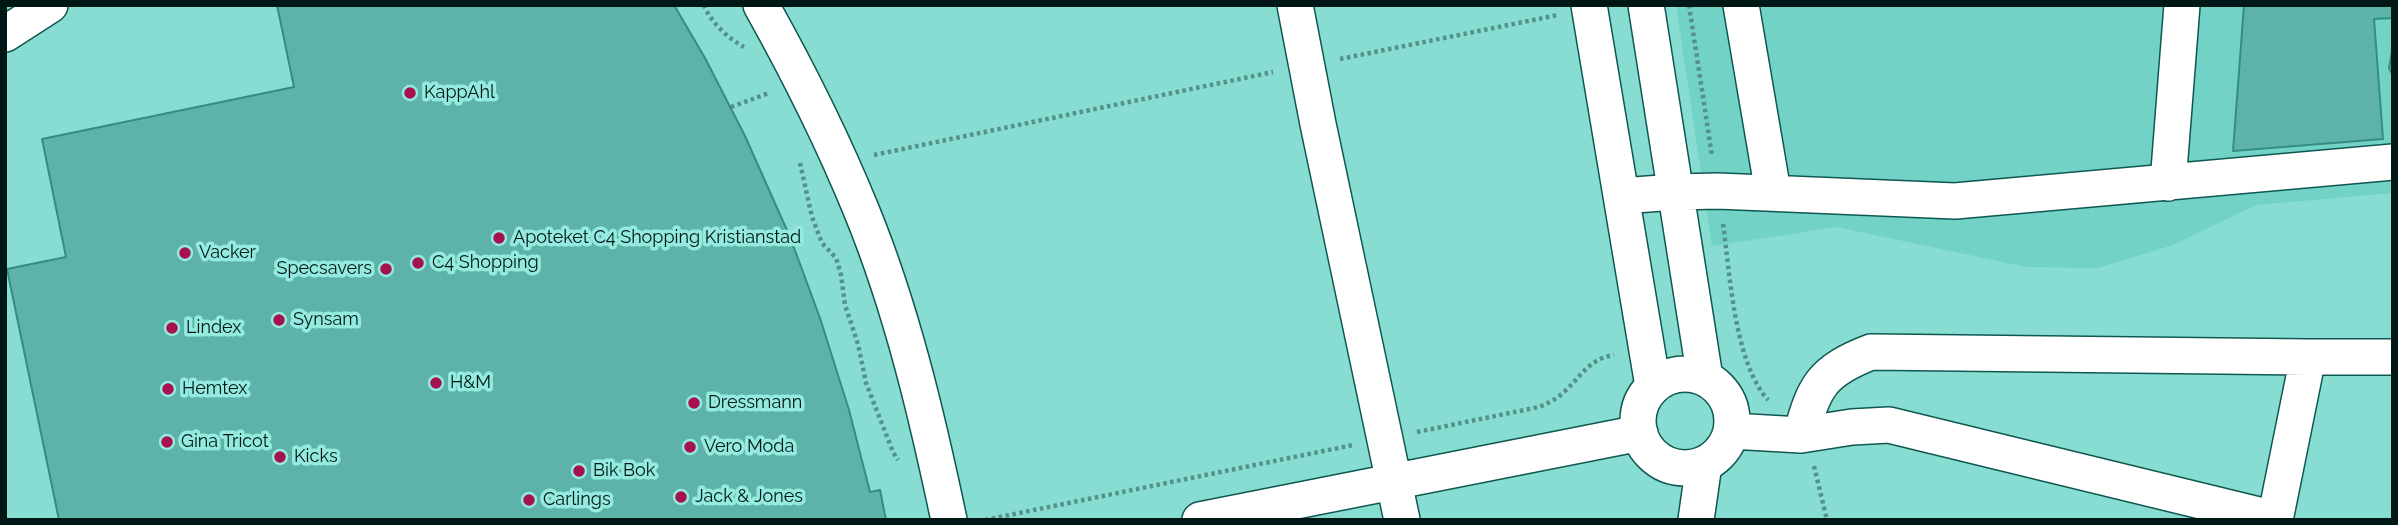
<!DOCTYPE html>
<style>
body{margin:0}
#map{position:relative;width:2398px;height:525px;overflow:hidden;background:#87ddd1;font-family:Raleway,sans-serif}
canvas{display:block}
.frame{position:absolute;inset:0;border:7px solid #001815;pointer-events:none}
</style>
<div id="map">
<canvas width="2398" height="525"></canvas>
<div class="frame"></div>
</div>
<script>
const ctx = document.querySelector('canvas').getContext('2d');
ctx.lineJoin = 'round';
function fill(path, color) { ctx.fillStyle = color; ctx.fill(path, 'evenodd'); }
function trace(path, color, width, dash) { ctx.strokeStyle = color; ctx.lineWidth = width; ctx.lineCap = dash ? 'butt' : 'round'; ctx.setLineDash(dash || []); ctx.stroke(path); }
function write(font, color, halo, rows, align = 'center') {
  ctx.font = font + ' Raleway,sans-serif'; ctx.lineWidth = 7; ctx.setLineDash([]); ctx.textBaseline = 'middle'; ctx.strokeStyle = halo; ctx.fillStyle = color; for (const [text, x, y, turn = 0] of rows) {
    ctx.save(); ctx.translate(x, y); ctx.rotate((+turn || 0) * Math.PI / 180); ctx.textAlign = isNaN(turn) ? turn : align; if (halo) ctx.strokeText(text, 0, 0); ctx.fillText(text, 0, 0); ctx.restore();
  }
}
const built = new Path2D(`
 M1676,5H2393V193L2256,205L2173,245L2098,268L2026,267L1837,227L1712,246Z`);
const building = new Path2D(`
 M277,5H674L705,58L745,136L790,237L820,318L849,410L870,492L880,490L886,520H59L7,269L66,257L42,139L294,87Z
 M2244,5H2393V18L2374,19L2383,139L2233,151Z
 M2393,46V76L2389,68Z`);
const path = new Path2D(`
 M704,5C710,22 729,39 744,47
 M1689,5L1712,156
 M1340,59L1558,15
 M731,107L769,93
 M874,155L1273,72
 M800,163L812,217L822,243L836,258L841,275L845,305L858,344L866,383L893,452L898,460
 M1723,224C1730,273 1734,362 1768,400
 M1417,432L1539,407C1548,403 1557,399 1564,392C1581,377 1588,359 1614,355
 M1814,466L1827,520
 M985,520L1353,445`);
const minor = new Path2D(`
 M761,5C798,71 833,141 862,212C902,310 927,416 949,520
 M1295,5L1318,124L1402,520
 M1589,5L1653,386
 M1646,5L1705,378
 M1741,5L1773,192
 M5,34L50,5
 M2168,183L2182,5
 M1621,196L1675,192L1718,191L1955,201L2393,162
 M1638 421a47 47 0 1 1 94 0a47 47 0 1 1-94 0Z
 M1731,431L1801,435L1852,427L1889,425L2275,519
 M1801,435C1814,386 1822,371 1871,352L2308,357
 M1200,520L1640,433
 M1696,520L1704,464
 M2275,520L2308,357H2393`);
const markers = [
 [410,93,7,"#a6124e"],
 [499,238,7,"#a6124e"],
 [185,253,7,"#a6124e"],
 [418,263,7,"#a6124e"],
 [386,269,7,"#a6124e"],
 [279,320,7,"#a6124e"],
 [172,328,7,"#a6124e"],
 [436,383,7,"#a6124e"],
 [168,389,7,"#a6124e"],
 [694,403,7,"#a6124e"],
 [167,442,7,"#a6124e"],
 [690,447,7,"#a6124e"],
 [280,457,7,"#a6124e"],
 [579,471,7,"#a6124e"],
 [681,497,7,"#a6124e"],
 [529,500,7,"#a6124e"]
];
const poiNames = [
 ["KappAhl",424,93],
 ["Apoteket C4 Shopping Kristianstad",513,238],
 ["Vacker",199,253],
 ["C4 Shopping",432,263],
 ["Specsavers",372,269,"right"],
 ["Synsam",293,320],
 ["Lindex",186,328],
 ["H&M",450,383],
 ["Hemtex",182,389],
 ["Dressmann",708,403],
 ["Gina Tricot",181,442],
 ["Vero Moda",704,447],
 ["Kicks",294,457],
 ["Bik Bok",593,471],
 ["Jack & Jones",695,497],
 ["Carlings",543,500]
];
fill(built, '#72d2c6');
fill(building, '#5db3a9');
trace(building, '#348d83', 2);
trace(minor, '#0f5851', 38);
trace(path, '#539189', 4.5, [3.5, 3.5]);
trace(minor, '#fff', 35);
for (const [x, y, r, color] of markers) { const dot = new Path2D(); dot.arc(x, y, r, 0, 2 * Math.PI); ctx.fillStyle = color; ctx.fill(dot); trace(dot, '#94eade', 2.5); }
write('18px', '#001815', '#94eade', poiNames, 'left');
</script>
